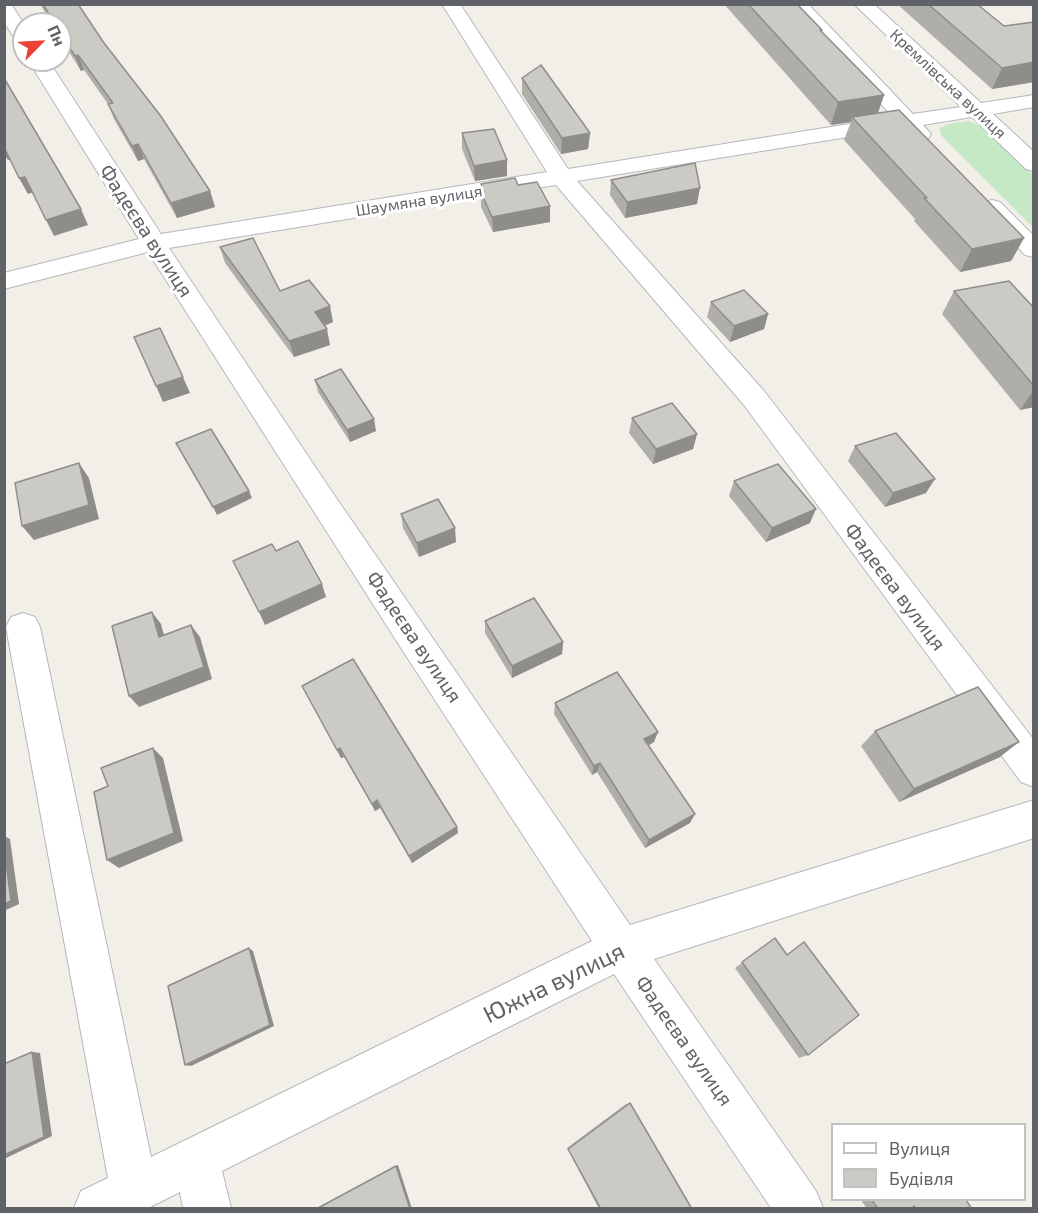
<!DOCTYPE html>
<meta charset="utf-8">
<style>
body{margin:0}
#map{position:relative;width:1038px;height:1213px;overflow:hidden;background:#f1efe8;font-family:"Exo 2",sans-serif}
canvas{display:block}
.frame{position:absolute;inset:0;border:6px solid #5f6368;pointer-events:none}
.legend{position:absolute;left:831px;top:1123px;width:195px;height:78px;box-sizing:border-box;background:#fff;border:2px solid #bfc1c3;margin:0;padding:8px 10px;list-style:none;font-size:18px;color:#5f6368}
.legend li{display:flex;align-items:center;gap:12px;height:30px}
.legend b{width:30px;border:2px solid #bfc1c3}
.north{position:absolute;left:12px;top:12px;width:60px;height:60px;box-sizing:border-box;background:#fff;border:2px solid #bfc1c3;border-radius:50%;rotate:66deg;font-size:16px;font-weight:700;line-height:24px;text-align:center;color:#5f6368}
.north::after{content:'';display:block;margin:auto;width:21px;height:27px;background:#ea4335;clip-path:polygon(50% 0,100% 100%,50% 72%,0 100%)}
</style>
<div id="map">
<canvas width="1038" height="1213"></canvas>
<div class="frame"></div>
<ul class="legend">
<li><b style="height:8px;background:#fff"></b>Вулиця</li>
<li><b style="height:16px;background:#cccac5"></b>Будівля</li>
</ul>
<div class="north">Пн</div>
</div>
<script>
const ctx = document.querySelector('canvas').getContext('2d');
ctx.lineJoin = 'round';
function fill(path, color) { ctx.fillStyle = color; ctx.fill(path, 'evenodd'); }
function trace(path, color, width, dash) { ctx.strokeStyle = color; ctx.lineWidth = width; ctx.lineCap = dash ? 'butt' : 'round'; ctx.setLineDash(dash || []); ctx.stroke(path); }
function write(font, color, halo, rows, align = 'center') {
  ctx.font = font + ' "Exo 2",sans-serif'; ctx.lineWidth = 6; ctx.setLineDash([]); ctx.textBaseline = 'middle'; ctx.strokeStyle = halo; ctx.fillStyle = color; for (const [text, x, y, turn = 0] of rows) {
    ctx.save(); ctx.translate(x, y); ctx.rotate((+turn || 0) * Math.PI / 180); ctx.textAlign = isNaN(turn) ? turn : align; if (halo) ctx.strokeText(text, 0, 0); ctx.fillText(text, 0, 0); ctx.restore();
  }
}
const green = new Path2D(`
 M969,121L984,128L1033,175V228L941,135L940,128L948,124Z`);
const minor = new Path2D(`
 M4,4H11L24,24V44L17,42L4,22Z
 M442,4H460L568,169L893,117L788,4H808L913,114L961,107L854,4H874L981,103L1034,95V107L993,114L1034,152V171L1026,169L972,117L923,125L931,134L928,139C915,142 911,137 903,128L577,181L764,391L1034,740V787L1021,782L744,405L556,185L169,248L328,486L630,925L1034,800V838L654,959L816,1191L823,1208H771L614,974L222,1171L231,1208H183L180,1192L148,1208H74L81,1191L108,1178L6,627L11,617L23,613L35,617L40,627L151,1157L592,941L401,648L148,252L4,289V273L139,239L28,60H48L161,234L547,172Z
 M992,200L1000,202L1034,236V257L1025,255L984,212L980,207L984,202Z`);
const wall = new Path2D(`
 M40,4H78L104,43L210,191L215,207L177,218L144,159L138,161L114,119L108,104L84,70L81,71L60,37V24H52Z
 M724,4H797L822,32L884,95L878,113L1024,238L1011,261L960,272L914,221L915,219L844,140L851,122L831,125Z
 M897,4H977L1004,26L1034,22V82L992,89Z
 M522,78L590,133L588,149L561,154L522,94Z
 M462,133L507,176L475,181L462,149Z
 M611,180L697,204L625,218L610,195Z
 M481,184L518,185L550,206V222L493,232L481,207Z
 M220,247L280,291L333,322L324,326L330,345L294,357L225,263Z
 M954,291L1034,308V407L1020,410L942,314Z
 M711,302L768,314L764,329L730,342L707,317Z
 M315,380L376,431L350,442L318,392Z
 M632,418L697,434L693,449L653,464L629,433Z
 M855,446L926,493L885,507L848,461Z
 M734,481L810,523L766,542L729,496Z
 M401,514L456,542L419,557L403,528Z
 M485,621L563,642L562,654L512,678L485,633Z
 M302,686L457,827L458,833L412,863L380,808L375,811L344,757L341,758Z
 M555,703L654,742L649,745L690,823L645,848L597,772L592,775L554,714Z
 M875,731L1000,757L899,802L861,746Z
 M775,938L787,954L804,942L808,1055L799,1058L735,968Z
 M630,1103L692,1209H599L567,1148L626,1104Z
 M861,1200H966L972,1209H867Z`);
const shadedWall = new Path2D(`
 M78,55L84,70L81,71L75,56Z
 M1034,62V82L992,89L1002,68Z
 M884,95L876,118L852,117L851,122L831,125L838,102Z
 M590,133L588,149L561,154L562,138Z
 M138,144L144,159L138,161L132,146Z
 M4,146L11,159L8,160L4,154Z
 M507,160V176L475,181L474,166Z
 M25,177L34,192L28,194L19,178Z
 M700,188L697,204L625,218L627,202Z
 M210,191L215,207L177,218L171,203Z
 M550,206V222L493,232L492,217Z
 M81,209L88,225L54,236L46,220Z
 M1024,238L1011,261L960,272L972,249Z
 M330,306L333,322L319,328L315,312Z
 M768,314L764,329L730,342L734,326Z
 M327,329L330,345L294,357L289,341Z
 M183,377L190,393L163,402L156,386Z
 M1034,390V407L1020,410Z
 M374,419L376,431L350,442L347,430Z
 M697,434L693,449L653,464L656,449Z
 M79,463L89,478L99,519L34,540L22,526Z
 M935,479L926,493L885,507L893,493Z
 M249,491L252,498L217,515L213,507Z
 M816,509L810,523L766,542L772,528Z
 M455,528L456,542L419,557L417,543Z
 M322,584L326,597L265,625L259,612Z
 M152,612L161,624L168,649L159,637Z
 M191,625L200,637L212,679L139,707L129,696Z
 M563,642L562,654L512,678V666Z
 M658,732L654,742L641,750L644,739Z
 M1019,742L1000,757L899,802L914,789Z
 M153,748L163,758L183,841L119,868L107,860Z
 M340,748L344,757L341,758L337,750Z
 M600,763L597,772L592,775L594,766Z
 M377,800L380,808L375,811L372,804Z
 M695,814L690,823L645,848L649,840Z
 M457,827L458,833L412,863L409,856Z
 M4,836L10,839L19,904L4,911Z
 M249,948L253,951L274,1026L191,1066L185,1065Z
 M32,1052L40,1053L52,1136L4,1159V1155Z
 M398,1165L412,1209H410L396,1166Z`);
const building = new Path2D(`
 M43,4H78L104,43L160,115L210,191L171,203L138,144L132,146L108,104L113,103L78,55L75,56L60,32V24H55Z
 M748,4H797L822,30H820L884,95L838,102Z
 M928,4H977L1004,26L1034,22V62L1002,68Z
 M541,65L590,133L562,138L522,78Z
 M4,78L81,209L46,220L25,177L19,178L4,147Z
 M899,110L1024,238L972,249L924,198H927L852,117Z
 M494,129L507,160L474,166L462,133Z
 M695,163L700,188L627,202L611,180Z
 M515,178L518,185L537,182L550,206L492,217L481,192L484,191L481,184Z
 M253,238L280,291L309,280L330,306L315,312L327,329L289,341L220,247Z
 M1009,281L1034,308V386L954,291Z
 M744,290L768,314L734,326L711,302Z
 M160,328L183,377L156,386L134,337Z
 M341,369L374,419L347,430L315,380Z
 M672,403L697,434L656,449L632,418Z
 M211,429L249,491L213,507L176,443Z
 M896,433L935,479L893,493L855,446Z
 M79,463L89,505L22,526L15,483Z
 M778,464L816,509L772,528L734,481Z
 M438,499L455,528L417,543L401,514Z
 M298,541L322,584L259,612L233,561L272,544L276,551Z
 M534,598L563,642L512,666L485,621Z
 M152,612L159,637L191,625L204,667L129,696L112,626Z
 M353,659L457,827L409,856L377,800L372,804L340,748L337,750L302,686Z
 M617,672L658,732L644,739L695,814L649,840L600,763L594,766L555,703Z
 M978,687L1019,742L914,789L875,731Z
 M153,748L174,833L107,860L94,792L108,786L101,768Z
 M4,848L11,901L4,904Z
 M775,938L787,955L804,942L859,1015L808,1055L742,962Z
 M249,948L270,1025L185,1065L168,986Z
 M32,1052L44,1137L4,1155V1064Z
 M630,1103L692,1209H601L568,1149Z
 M396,1166L410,1209H319L318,1208Z
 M872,1200H966L972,1209H916L914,1206L911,1209H878Z`);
const farStreetnames = [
 ["Кремлівська вулиця",948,84,43],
 ["Шаумяна вулиця",419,201,-9]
];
const streetNames = [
 ["Фадеєва вулиця",146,231,57],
 ["Фадеєва вулиця",895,587,53],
 ["Фадеєва вулиця",414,637,56],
 ["Фадеєва вулиця",684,1041,55]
];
const nearStreetnames = [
 ["Южна вулиця",554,983,-26]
];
fill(green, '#c5e8c5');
trace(minor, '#b5b8bc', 2);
fill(minor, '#fff');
fill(wall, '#afaea9');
fill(shadedWall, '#8f8d8a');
fill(building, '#cccac5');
trace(building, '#8f8d8a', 1.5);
write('16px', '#5f6368', '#fff', farStreetnames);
write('20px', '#5f6368', '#fff', streetNames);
write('24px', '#5f6368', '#fff', nearStreetnames);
</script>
